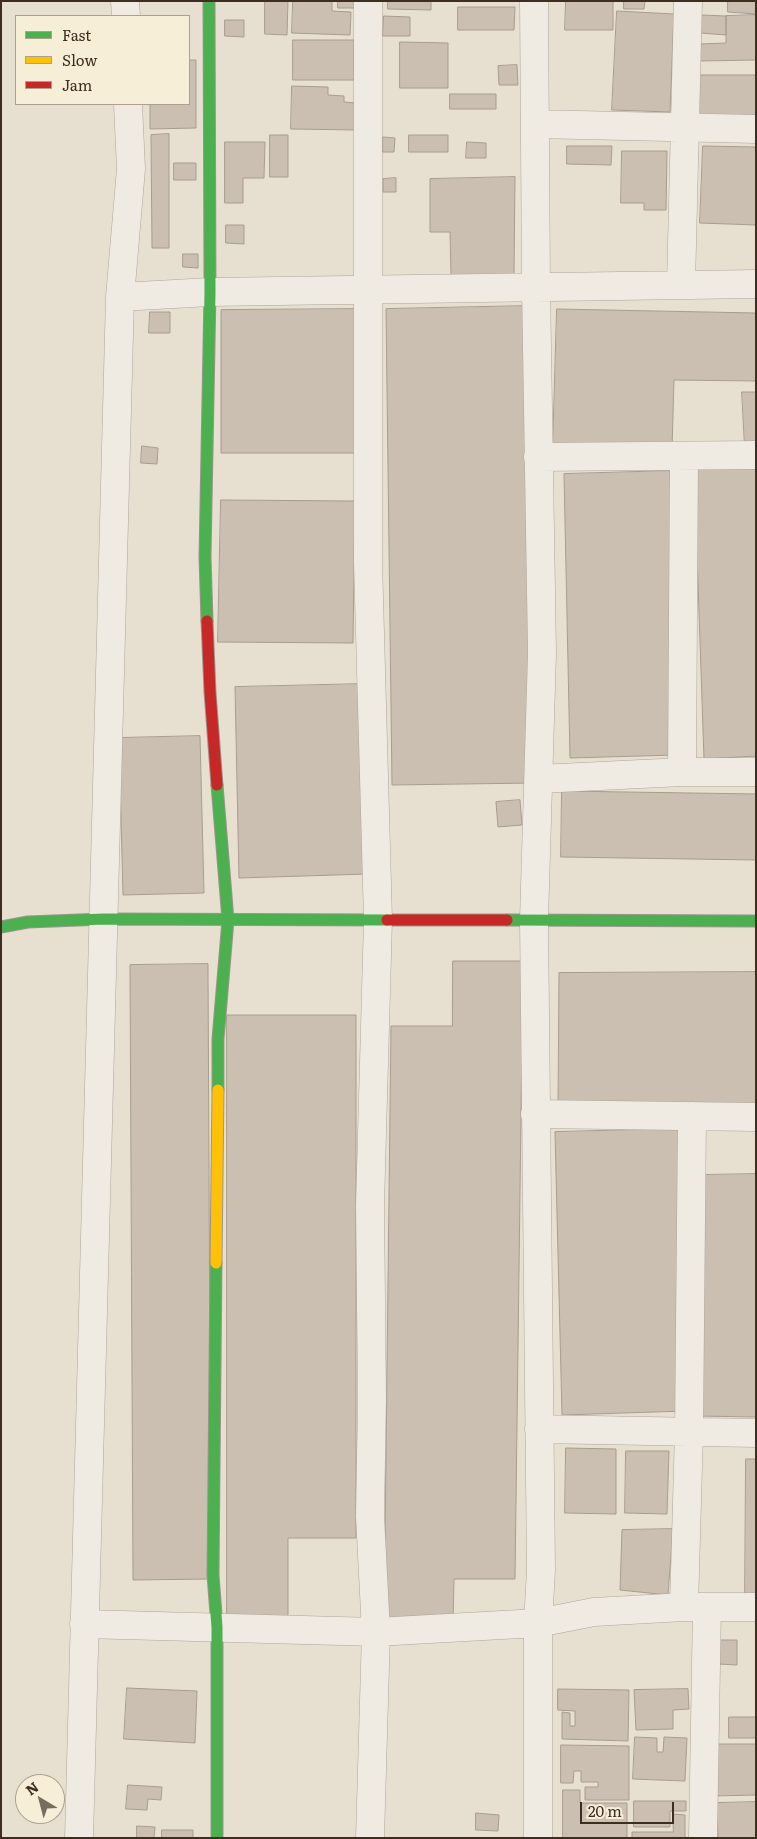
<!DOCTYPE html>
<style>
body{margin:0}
#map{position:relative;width:757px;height:1839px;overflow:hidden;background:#e7e0d1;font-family:Literata,serif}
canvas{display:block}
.frame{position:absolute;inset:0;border:2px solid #3d2e20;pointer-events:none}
.legend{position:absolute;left:15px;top:15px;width:175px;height:90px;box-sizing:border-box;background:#f7eed8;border:1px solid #ada18e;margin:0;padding:6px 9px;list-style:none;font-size:15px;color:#3d2e20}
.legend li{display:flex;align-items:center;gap:10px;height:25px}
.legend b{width:25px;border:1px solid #ada18e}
.north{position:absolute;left:15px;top:1774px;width:50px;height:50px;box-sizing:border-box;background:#f7eed8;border:1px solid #ada18e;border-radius:50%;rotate:323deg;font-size:14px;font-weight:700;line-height:20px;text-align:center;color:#3d2e20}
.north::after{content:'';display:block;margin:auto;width:18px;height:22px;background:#786c5e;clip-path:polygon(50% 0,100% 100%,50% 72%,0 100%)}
.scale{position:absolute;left:580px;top:1802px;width:94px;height:22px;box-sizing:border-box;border:2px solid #3d2e20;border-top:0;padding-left:6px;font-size:15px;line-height:18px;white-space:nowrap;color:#3d2e20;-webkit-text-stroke:4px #f7eed8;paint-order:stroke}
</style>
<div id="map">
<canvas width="757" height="1839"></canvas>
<div class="frame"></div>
<ul class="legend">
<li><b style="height:6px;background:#4caf50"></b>Fast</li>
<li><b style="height:6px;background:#ffc107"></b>Slow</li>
<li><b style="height:6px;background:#c62828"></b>Jam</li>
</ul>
<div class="north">N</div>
<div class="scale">20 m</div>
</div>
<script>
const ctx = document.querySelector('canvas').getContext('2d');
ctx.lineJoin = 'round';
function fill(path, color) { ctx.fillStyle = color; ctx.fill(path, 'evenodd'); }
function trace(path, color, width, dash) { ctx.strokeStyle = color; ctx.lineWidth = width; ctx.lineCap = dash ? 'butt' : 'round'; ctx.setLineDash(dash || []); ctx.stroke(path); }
const building = new Path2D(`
 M265,1H288L287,35L265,34Z
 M293,1H332V11L351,12L350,35L292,33Z
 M338,1H355V8H338Z
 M388,1H431V10L388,9Z
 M566,1H613V30H565Z
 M624,1H645L644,9H624Z
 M728,1H756V14L728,12Z
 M458,7H515L514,30H458Z
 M617,11L674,14L670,112L612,110Z
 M701,15L726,16V35L700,33Z
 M756,15V60L699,61V44L726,43V16Z
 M384,16L410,17V36H383Z
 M225,20H244V37L225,36Z
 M293,40H354V80H293Z
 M400,42L448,43V88H400Z
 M189,60H196V128L150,129V104H189Z
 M517,65L518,85H499L498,66Z
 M695,75H756V123L695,124Z
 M292,86L328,87V95L344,96V102L356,103V130L291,129Z
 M450,94H496V109H450Z
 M169,134V248H152L151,135Z
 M270,135H288V177H270Z
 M409,135H448V152H409Z
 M383,137L395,138L394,152H383Z
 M225,142H265L264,178H243V203H225Z
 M467,142L486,143V158H466Z
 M567,146H612L611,165L567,164Z
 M703,146L756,147V225L700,223Z
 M622,151H667L666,210H644V203H621Z
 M174,163H196V180H174Z
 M515,177L514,275H451L450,232H430V179Z
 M396,178V192H383V179Z
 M226,225H244V244L226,243Z
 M183,254H198V268L183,267Z
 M527,306L533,783L392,785L386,309Z
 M358,309L357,453H221V310Z
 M557,309L756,313V381L674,380L672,449L553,447Z
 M150,312H170V333H149Z
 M742,392H756V446L745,447Z
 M142,446L158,448L157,464L141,463Z
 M756,464V756L704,759L694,465Z
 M670,471L676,755L570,758L564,474Z
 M221,500L355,501L353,643L218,642Z
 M363,684L368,874L239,878L235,687Z
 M200,736L204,893L123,895L119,738Z
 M562,791L756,794V860L561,857Z
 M520,800L522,825L498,827L496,802Z
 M453,961H523L515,1579H454L453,1624H384L391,1026H452Z
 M208,964L211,1579L133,1580L130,965Z
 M756,972V1108L558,1109L559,973Z
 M227,1015H356V1538H288V1617L227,1618Z
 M678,1129L685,1411L562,1415L555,1132Z
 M756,1174V1417L698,1416L700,1175Z
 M566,1448L616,1449V1514L565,1513Z
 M626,1451H669L667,1514L625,1513Z
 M746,1459H756V1599H745Z
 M673,1529L668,1595L620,1590L622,1530Z
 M718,1640H737V1665L718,1664Z
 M127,1688L197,1691L195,1743L124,1739Z
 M558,1689L629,1690L628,1741L562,1739V1712L570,1713V1726H575V1711L558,1710Z
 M688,1689L689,1709L673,1710V1729L636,1730L634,1690Z
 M729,1717H756V1738H729Z
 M635,1737L657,1738V1752H663L664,1737L687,1738L685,1781L633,1779Z
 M712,1744H756V1795L713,1796Z
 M561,1745L629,1746V1800H585V1787H598V1782H581V1771H574L573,1783H561Z
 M128,1785L162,1787L161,1800L148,1799L147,1810L126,1809Z
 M563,1790H580V1803H627V1838H563Z
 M634,1801H686V1811H670V1827H634Z
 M756,1802V1838H718L717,1803Z
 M476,1813L499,1815L498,1831L476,1830Z
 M673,1814L685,1815V1838H632V1832H673Z
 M137,1826L155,1827L154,1838H137Z
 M162,1830H193V1838H162Z`);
const street = new Path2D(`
 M125,1L126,16
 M368,1V562L378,920L370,1205L372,1400L370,1516L376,1632L370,1838
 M534,1L536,287L542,653L534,920L541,1570L538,1623V1838
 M535,124L756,129
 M681,285L688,1
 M120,297L210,292L756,284
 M538,457L756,455
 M682,772L684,456
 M539,779L682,772H756
 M535,1114L756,1117
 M539,1429L756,1433
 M684,1607L689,1431L692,1116
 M84,1624L376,1632L538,1623L594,1612L684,1607H756
 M79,1838L120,297L131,169L128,104
 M703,1838L707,1607`);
const fast = new Path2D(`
 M207,621L205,557L210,292L209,1
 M217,785L228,920L218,1039V1090
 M507,920L756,921
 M1,927L28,922L104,919L387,920
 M216,1263L213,1575L217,1627V1838`);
const slow = new Path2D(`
 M216,1263L218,1090`);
const jam = new Path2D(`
 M207,621L210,692L217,785
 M387,920H507`);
fill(building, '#cbbfb2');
trace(building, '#a89c90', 1);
trace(street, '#ada599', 29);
trace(fast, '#9c958a', 13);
trace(slow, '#9c958a', 13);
trace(jam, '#9c958a', 13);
trace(street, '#efebe3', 28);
trace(fast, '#4caf50', 11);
trace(slow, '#ffc107', 11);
trace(jam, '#c62828', 11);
</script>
